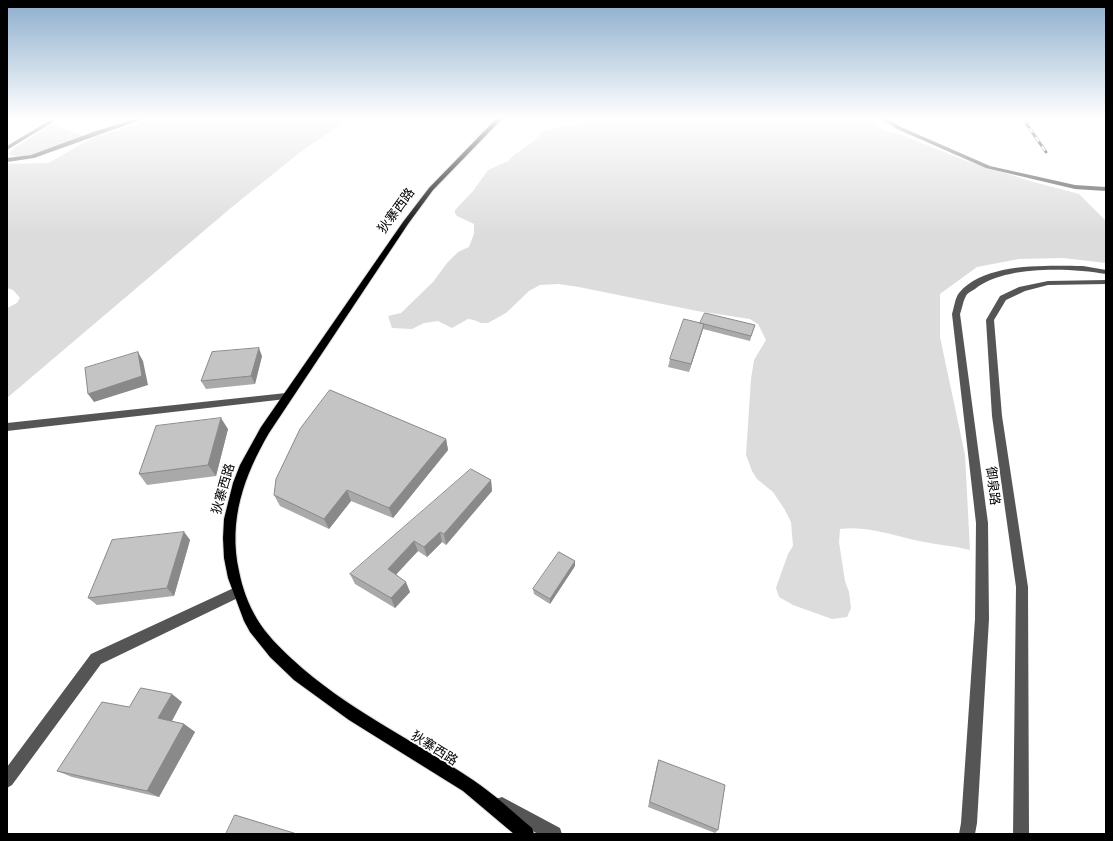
<!DOCTYPE html>
<meta charset="utf-8">
<style>
body{margin:0}
#map{position:relative;width:1113px;height:841px;overflow:hidden;background:#fff;font-family:Roboto,sans-serif}
canvas{display:block}
.frame{position:absolute;inset:0;border:8px solid #000;pointer-events:none}
</style>
<div id="map">
<canvas width="1113" height="841"></canvas>
<div class="frame"></div>
</div>
<script>
const ctx = document.querySelector('canvas').getContext('2d');
ctx.lineJoin = 'round';
function fill(path, color) { ctx.fillStyle = color; ctx.fill(path, 'evenodd'); }
function trace(path, color, width, dash) { ctx.strokeStyle = color; ctx.lineWidth = width; ctx.lineCap = dash ? 'butt' : 'round'; ctx.setLineDash(dash || []); ctx.stroke(path); }
function write(font, color, halo, rows, align = 'center') {
  ctx.font = font + ' Roboto,"Noto Sans SC",sans-serif'; ctx.lineWidth = 3.5; ctx.setLineDash([]); ctx.textBaseline = 'middle'; ctx.strokeStyle = halo; ctx.fillStyle = color; for (const [text, x, y, turn = 0] of rows) {
    ctx.save(); ctx.translate(x, y); ctx.rotate((+turn || 0) * Math.PI / 180); ctx.textAlign = isNaN(turn) ? turn : align; if (halo) ctx.strokeText(text, 0, 0); ctx.fillText(text, 0, 0); ctx.restore();
  }
}
const green = new Path2D(`
 M155,119H350L303,150L232,207L7,398V308L17,303L20,298L13,290L7,288V164L48,163L93,138Z
 M592,119H868L885,131L902,135L964,160L1030,181L1079,194L1106,221V263L1063,258L1019,259L977,267L940,294V337L965,455L970,550C955,546 939,545 924,542C897,537 868,525 840,529L839,542L845,581L849,592L851,608L847,617L832,619L793,605L779,597L776,588L778,582L788,554L793,546L791,522L785,510L773,492L757,479L752,471L746,455L751,379L754,360L766,340L758,324L750,319L697,311L579,287L558,284L540,285L529,291L506,313L488,323H481L474,320L468,319L452,328L438,321L424,323L412,329L392,328L388,316L401,313L433,282L447,263L458,252L469,247L474,234V224L457,216L455,213V210L473,191L488,170L508,161L514,155L534,141L543,131L589,122Z
 M52,124L83,136C68,141 23,164 9,154L13,149Z`);
const minor = new Path2D(`
 M52,119H58L7,150V146Z
 M136,119H143L34,158L7,162V158L31,155L96,131Z
 M881,119H887L901,127L990,166L1075,185L1106,187V191L1075,189L986,168L897,129Z
 M1083,266L1106,270V274C1070,268 1005,265 975,289C972,291 967,293 966,296C963,301 962,309 960,314L988,523L989,619L977,823L975,834H959L961,823L975,619L976,523L952,314C954,308 955,298 959,293C985,262 1046,266 1083,266Z
 M1106,280V284L1048,285L1025,291L1006,300L994,320L1002,416L1028,587L1029,834H1013L1016,587L992,416L986,320L1000,296L1019,287L1048,281Z
 M286,393L291,396L286,399L7,431V423Z
 M238,586L242,588L244,592L242,596L101,664L12,785L7,788V767L91,654Z
 M502,797L560,828L562,834H538L496,811L494,805L496,799Z`);
const major = new Path2D(`
 M496,119H502L433,190L408,224L269,433C244,476 228,520 239,571C242,587 248,604 257,619C266,634 279,647 292,659C346,709 413,740 473,780C494,794 513,812 532,828L534,834H514L463,791L349,720L294,680L270,657L250,632L244,621L228,578L224,558L223,538L224,519L233,483L240,465L261,427L403,222L429,188Z`);
const rail = new Path2D(`
 M1023,119L1046,152`);
const wall = new Path2D(`
 M700,323L755,325L750,341L703,329L689,372L668,367L670,359Z
 M262,356L255,384L206,389L201,381Z
 M228,429L216,476L147,485L139,474Z
 M446,439L448,450L393,518L351,501L329,529L280,506L274,495Z
 M491,480L492,491L446,545L442,542L427,557L418,551L396,574L410,592L395,608L355,584L350,574Z
 M184,532L190,540L174,596L97,605L88,598Z
 M575,566L550,604L534,594L533,589Z
 M182,702L172,721L184,724L195,732L159,797L72,777L57,771L129,707Z
 M659,760L718,830L715,833L648,807L657,765Z`);
const shadedWall = new Path2D(`
 M704,324L702,332L689,372L691,364Z
 M259,348L262,356L255,384L251,376Z
 M138,352L143,361L148,385L94,402L88,394Z
 M221,418L228,429L216,476L208,465Z
 M446,439L448,450L393,518L389,508Z
 M491,480L492,491L446,545L444,534Z
 M347,490L351,501L329,529L324,519Z
 M184,532L190,540L174,596L167,588Z
 M440,532L442,542L427,557L424,547Z
 M414,541L418,551L392,579L388,569Z
 M575,561V566L550,604V599Z
 M406,582L410,592L395,608L391,598Z
 M172,694L182,702L169,726L158,718Z
 M184,724L195,732L159,797L147,791Z`);
const building = new Path2D(`
 M705,313L755,325L751,336L700,323Z
 M684,319L704,324L691,364L670,359Z
 M259,348L251,376L201,381L212,352Z
 M138,352L142,376L88,394L85,368Z
 M330,390L446,439L389,508L347,490L324,519L274,495L276,479L300,429Z
 M221,418L208,465L139,474L156,426Z
 M471,469L491,480L444,534L440,532L424,547L414,541L388,569L406,582L391,598L350,574Z
 M184,532L167,588L88,598L112,540Z
 M559,552L575,561L550,599L533,589Z
 M141,688L172,694L158,718L184,724L147,791L57,771L102,702L129,707Z
 M659,760L725,785L718,830L650,802Z
 M235,815L297,834H226Z`);
const streetNames = [
 ["狄寨西路",397,211,-54],
 ["御泉路",992,486,83],
 ["狄寨西路",224,489,-74],
 ["狄寨西路",434,749,32]
];
fill(green, '#dcdcdc');
trace(major, '#dbdbdb', 2);
fill(minor, '#555');
fill(major, '#000');
trace(rail, '#000', 3);
trace(rail, '#fff', 2, [5.5]);
fill(wall, '#a9a9a9');
fill(shadedWall, '#898989');
fill(building, '#c4c4c4');
trace(building, '#898989', 1);
const sky = ctx.createLinearGradient(0, 0, 0, 236);
sky.addColorStop(0, '#8cadcc');
sky.addColorStop(0.5, '#fff');
sky.addColorStop(1, '#ffffff00');
ctx.fillStyle = sky;
ctx.fillRect(0, 0, 1113, 236);
write('13px', '#000', '#fff', streetNames);
</script>
